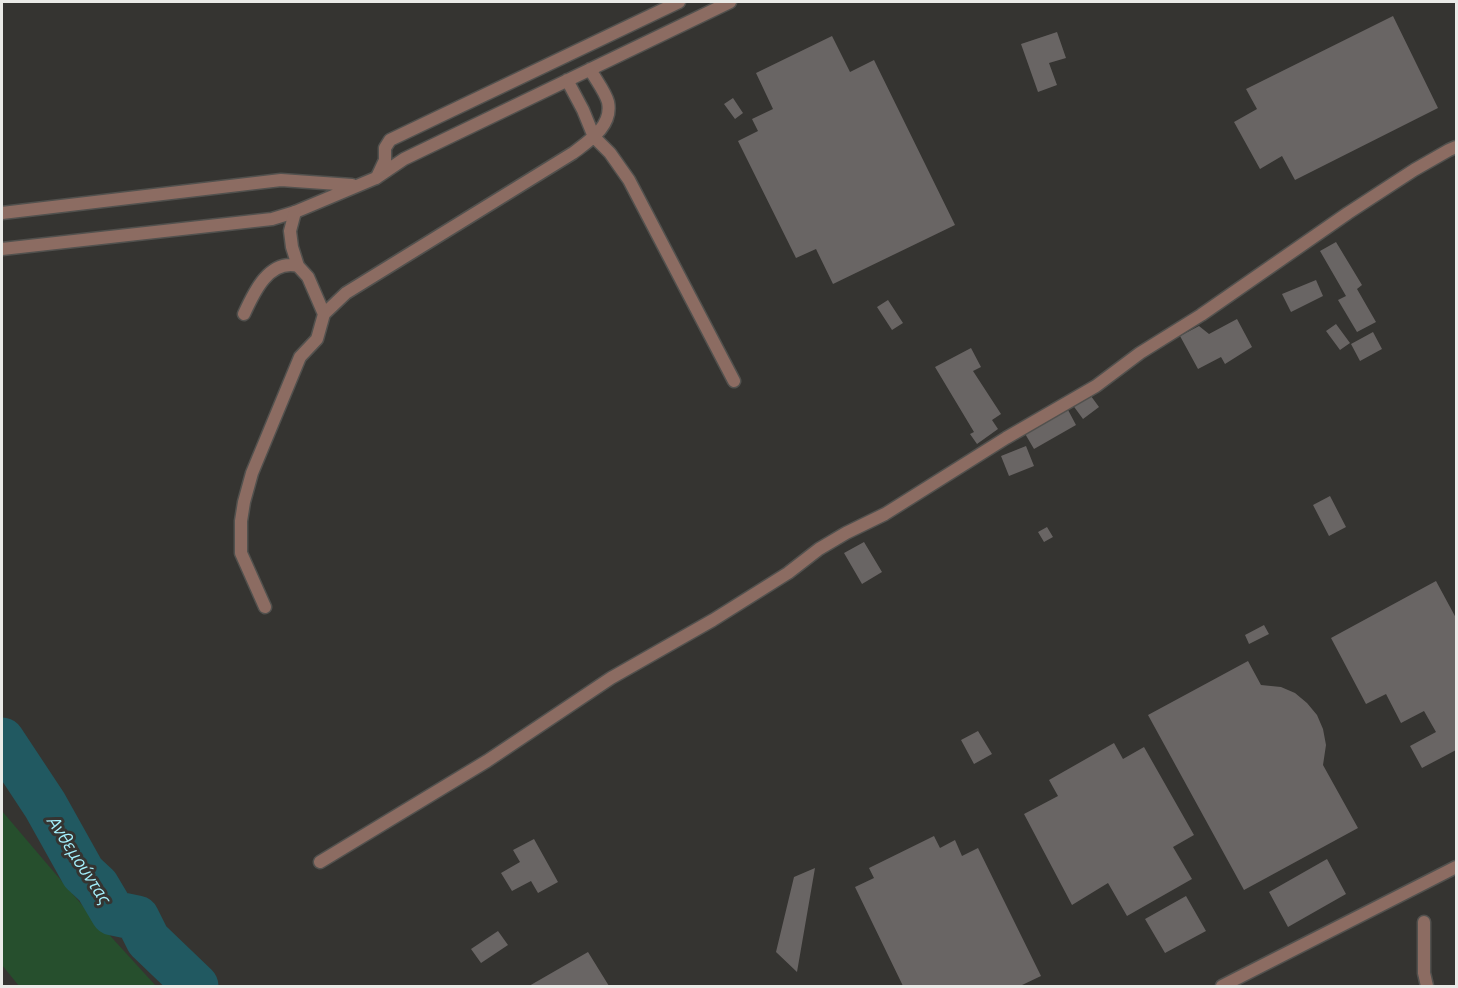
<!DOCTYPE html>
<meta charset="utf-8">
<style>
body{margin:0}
#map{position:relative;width:1458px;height:988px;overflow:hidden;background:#353431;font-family:Ubuntu,sans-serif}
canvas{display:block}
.frame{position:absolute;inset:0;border:3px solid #eaeae7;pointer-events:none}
</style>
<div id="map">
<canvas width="1458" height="988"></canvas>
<div class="frame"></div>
</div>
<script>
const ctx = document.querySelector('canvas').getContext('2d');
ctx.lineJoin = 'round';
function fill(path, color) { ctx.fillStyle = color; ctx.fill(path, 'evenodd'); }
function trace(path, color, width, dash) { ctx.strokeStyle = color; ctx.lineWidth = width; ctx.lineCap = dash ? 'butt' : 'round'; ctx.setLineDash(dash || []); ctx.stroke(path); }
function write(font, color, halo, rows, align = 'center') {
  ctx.font = font + ' Ubuntu,sans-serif'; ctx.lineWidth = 6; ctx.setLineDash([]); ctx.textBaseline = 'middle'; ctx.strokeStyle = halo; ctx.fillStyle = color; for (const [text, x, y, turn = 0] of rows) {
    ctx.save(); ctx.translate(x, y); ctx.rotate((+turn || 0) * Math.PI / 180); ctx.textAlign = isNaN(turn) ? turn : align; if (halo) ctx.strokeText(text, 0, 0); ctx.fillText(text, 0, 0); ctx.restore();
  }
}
const green = new Path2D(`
 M2,811L82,905L156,986H19L2,965Z`);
const river = new Path2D(`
 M2,740L45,805L83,873L97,886L113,913L137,918L148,940L196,986`);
const building = new Path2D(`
 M1393,16L1438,108L1295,180L1282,156L1260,169L1234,122L1257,109L1246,89Z
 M1057,32L1066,58L1049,63L1057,85L1038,92L1021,44Z
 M832,36L850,72L874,60L955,225L833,284L816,249L796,258L738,141L758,131L752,119L773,109L756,73Z
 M733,98L743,113L735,119L724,104Z
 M1336,242L1362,285L1357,289L1376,322L1357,332L1338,300L1346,296L1320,251Z
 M1316,280L1323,296L1291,312L1282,294Z
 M888,300L903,323L892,330L877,307Z
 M1237,319L1252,347L1225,364L1221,357L1198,369L1180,336L1199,326L1209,334Z
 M1336,324L1350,343L1340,350L1326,331Z
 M1373,332L1382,349L1360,361L1351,344Z
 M971,348L981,367L973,371L1001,414L992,420L998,429L977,444L970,434L974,432L935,367Z
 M1088,392L1099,407L1083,419L1072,404Z
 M1067,408L1076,425L1034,449L1024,432Z
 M1026,446L1034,466L1009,476L1001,456Z
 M1330,496L1346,527L1329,536L1313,505Z
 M1047,527L1053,537L1044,542L1038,532Z
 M864,542L882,572L862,584L844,553Z
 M1436,581L1456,618V750L1422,768L1410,746L1436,732L1424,711L1401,723L1386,694L1366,704L1331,638Z
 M1264,625L1269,634L1249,644L1245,635Z
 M1248,661L1261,685L1281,687L1295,693L1307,703L1317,715L1323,729L1326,745L1323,765L1358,828L1244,890L1148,715Z
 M978,731L992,754L974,764L961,740Z
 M1114,743L1123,759L1144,747L1194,835L1173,847L1192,879L1127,916L1108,883L1072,905L1024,814L1058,796L1049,780Z
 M934,836L940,848L955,840L962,856L978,848L1041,976L1020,986H903L855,887L874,878L869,868Z
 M534,839L558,882L538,893L531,881L512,891L501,873L520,862L513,850Z
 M1327,859L1346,894L1288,927L1269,892Z
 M815,868L797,972L776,952L794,877Z
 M1186,896L1206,931L1165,953L1145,919Z
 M498,931L508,945L481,963L471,949Z
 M588,952L609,986H529Z`);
const lane = new Path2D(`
 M2,213L281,180L352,185
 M2,249L272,219L295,212L376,178
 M1424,922V973L1427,986`);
const street = new Path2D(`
 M567,80L583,110L594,137L610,153L629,180L734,381
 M377,177L385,160V148L390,140L679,2
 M376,178L404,159L730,2
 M244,314C254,292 269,259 298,266
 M324,314L346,293L573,153C589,141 613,126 608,102C605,91 595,79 590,69
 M265,607L241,553V521L244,502L252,473L300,357L317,339L324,314L308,277L298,266L292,247L290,231L295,212
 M320,862L487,761L611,678L713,620L788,573L819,549L846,533L885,514L1006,438L1096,386L1140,353L1201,315L1348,213L1414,170L1449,150L1456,147
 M1222,986L1456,867`);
const waterNames = [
 ["Ανθεμούντας",79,860,57]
];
fill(green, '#264f2d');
trace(river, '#215961', 45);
fill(building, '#696564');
trace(lane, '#52514e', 15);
trace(street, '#52514e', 15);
trace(lane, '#8c6c62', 12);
trace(street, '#8c6c62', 12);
write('italic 18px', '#a4f0fc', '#353431', waterNames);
</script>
